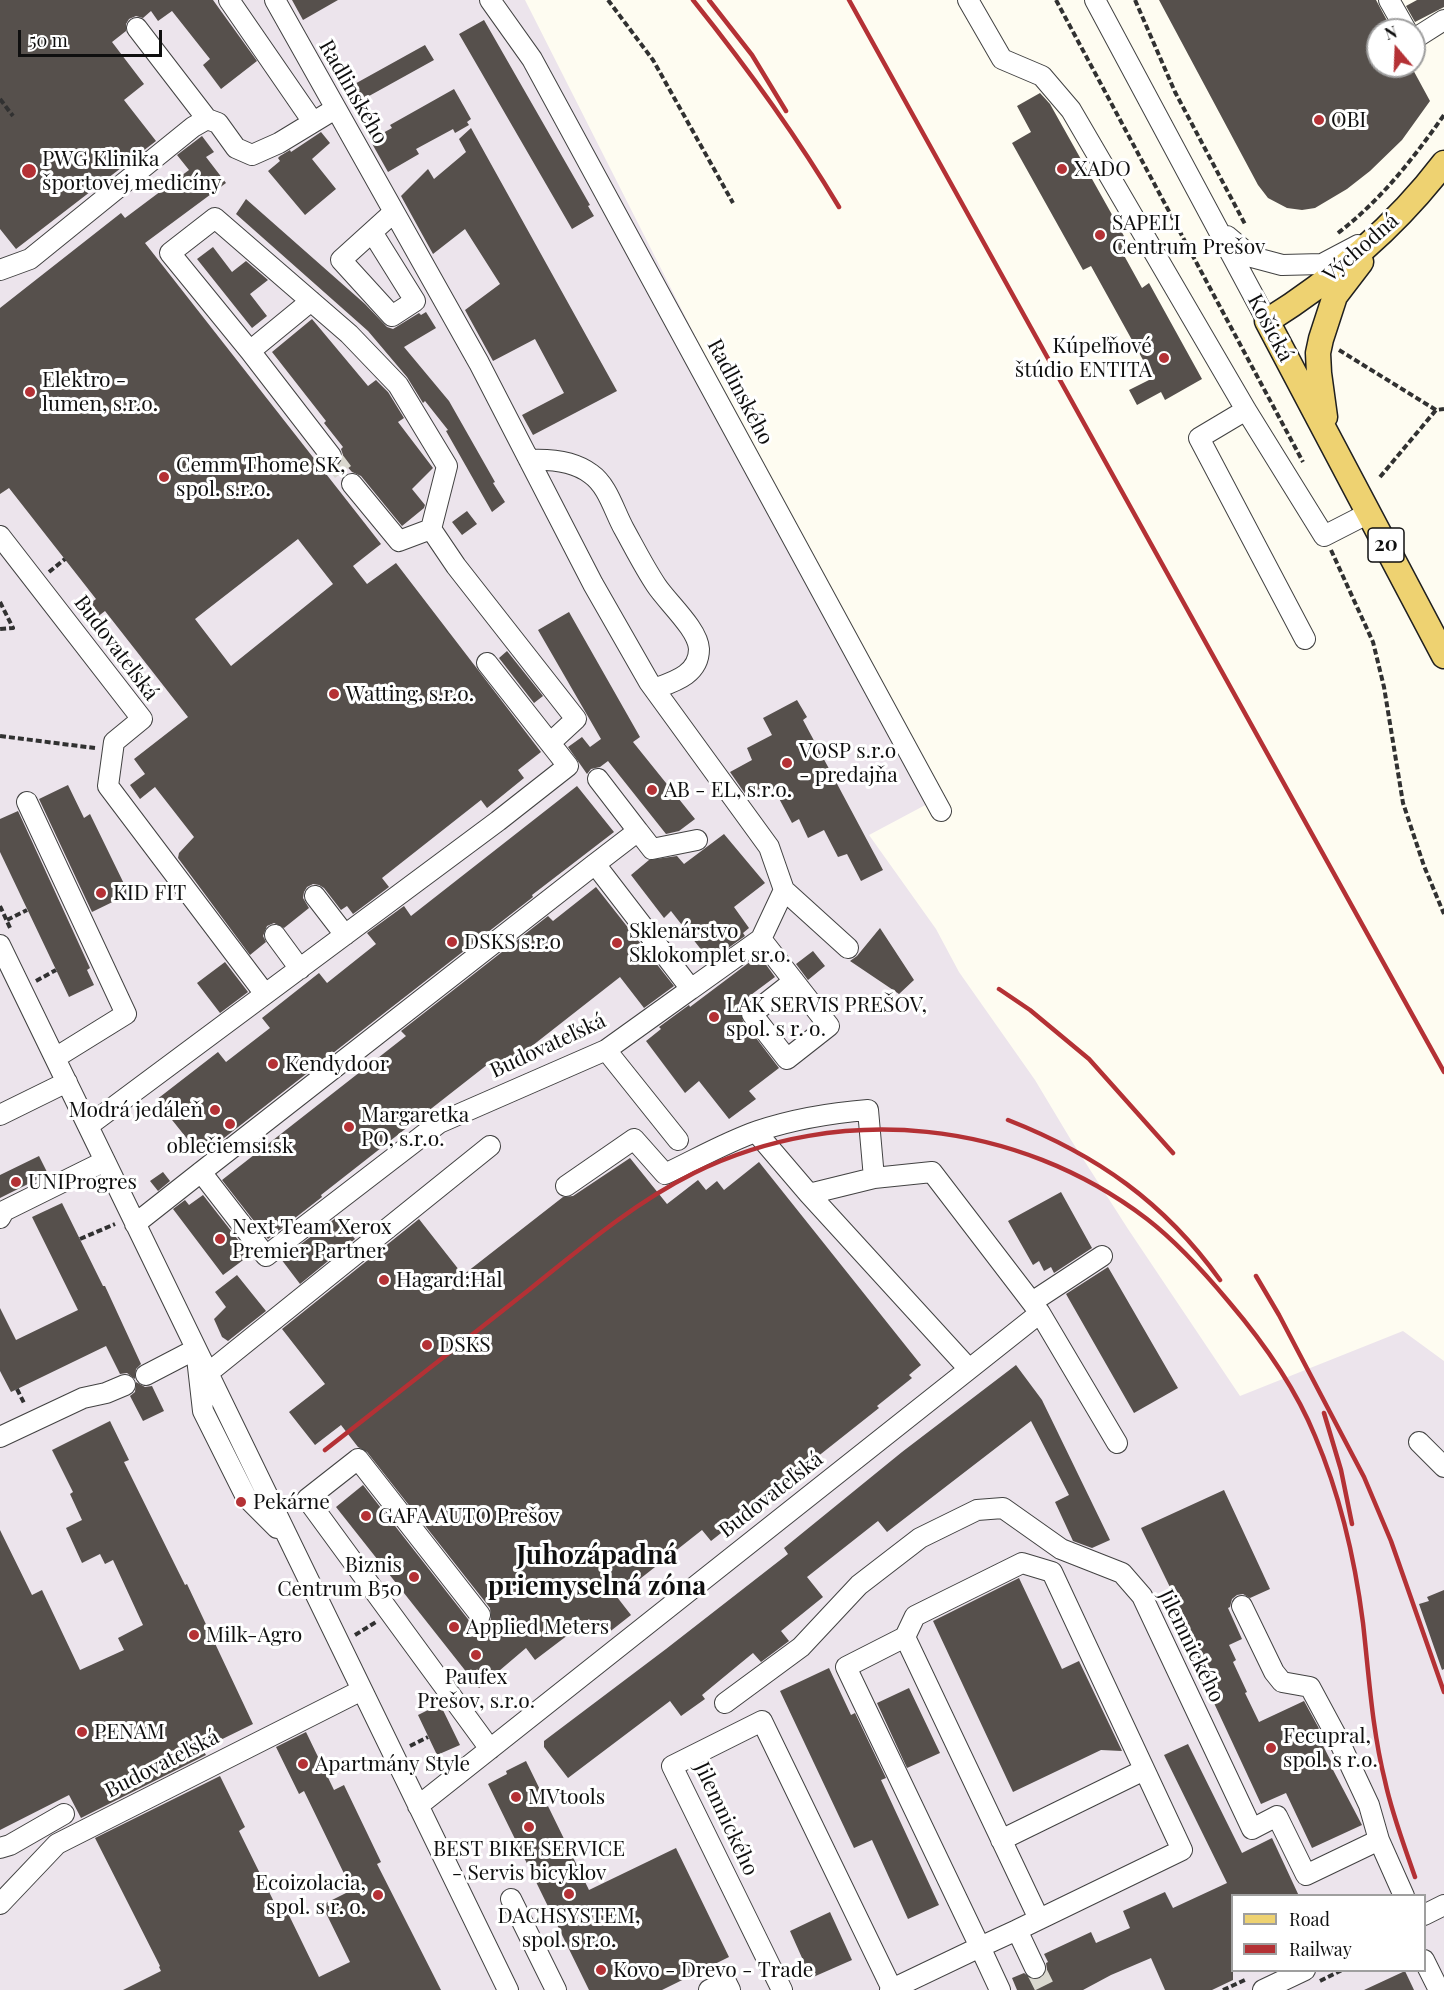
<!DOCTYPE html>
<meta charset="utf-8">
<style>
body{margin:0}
#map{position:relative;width:1444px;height:1990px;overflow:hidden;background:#fefcf1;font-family:"Playfair Display",serif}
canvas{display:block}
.legend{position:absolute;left:1231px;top:1894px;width:195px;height:78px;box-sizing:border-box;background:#fff;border:2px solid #9f9f9f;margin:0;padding:8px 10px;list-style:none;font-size:18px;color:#0f0f0f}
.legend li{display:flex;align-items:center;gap:12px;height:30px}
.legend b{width:30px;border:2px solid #9f9f9f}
.north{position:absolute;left:1366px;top:18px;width:60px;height:60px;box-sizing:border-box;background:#fff;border:2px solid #9f9f9f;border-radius:50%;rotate:341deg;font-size:16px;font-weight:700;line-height:24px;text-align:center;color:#0f0f0f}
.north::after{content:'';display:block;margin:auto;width:21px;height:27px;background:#b43135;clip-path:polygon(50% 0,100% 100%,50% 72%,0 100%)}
.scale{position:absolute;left:18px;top:30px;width:144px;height:27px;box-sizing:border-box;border:3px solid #0f0f0f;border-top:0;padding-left:8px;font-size:18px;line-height:21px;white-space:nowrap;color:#0f0f0f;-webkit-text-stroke:4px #fff;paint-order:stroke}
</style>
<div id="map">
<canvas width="1444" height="1990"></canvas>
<ul class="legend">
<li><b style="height:8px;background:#eed271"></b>Road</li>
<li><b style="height:8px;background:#b43135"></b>Railway</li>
</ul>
<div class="north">N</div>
<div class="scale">50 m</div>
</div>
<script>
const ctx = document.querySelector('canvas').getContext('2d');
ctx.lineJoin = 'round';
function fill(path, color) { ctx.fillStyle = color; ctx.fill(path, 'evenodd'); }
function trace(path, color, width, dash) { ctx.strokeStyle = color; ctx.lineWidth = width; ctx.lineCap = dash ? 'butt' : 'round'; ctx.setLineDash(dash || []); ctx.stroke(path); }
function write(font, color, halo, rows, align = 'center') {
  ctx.font = font + ' "Playfair Display",serif'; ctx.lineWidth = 6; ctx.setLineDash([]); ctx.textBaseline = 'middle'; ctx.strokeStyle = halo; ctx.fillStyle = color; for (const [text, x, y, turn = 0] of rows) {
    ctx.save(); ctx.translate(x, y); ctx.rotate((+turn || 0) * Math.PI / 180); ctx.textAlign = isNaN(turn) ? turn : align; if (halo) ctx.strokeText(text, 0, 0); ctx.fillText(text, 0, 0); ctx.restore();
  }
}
const industrial = new Path2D(`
 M0,0H525L931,802L869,835L936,929L959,972L1035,1080L1071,1140L1128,1229L1240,1396L1403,1331L1444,1361V1990H0ZM1232,1896H1424V1970H1232Z`);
const building = new Path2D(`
 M0,0H213L257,61L221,89L203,65L210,59L172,11L158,21L151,11L143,18L136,16L129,19L126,24V31L112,42L144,84L124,100L156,141L16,249L0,229Z
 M292,0H338L303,20Z
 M1159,0H1376L1392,30H1378V66H1411L1430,101L1402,140L1370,171L1347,189L1315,208L1302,210L1287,208L1268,198L1258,185Z
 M1417,0H1444V7L1415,22L1406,6Z
 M484,20L590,205L588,206L594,216L572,229L459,34Z
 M425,45L434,60L351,106L342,91Z
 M454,89L471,119L467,122L469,125L455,133L453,129L416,149L419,154L388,172L370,140L392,128L390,125Z
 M1040,93L1050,104L1129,245L1121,250L1142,288L1149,283L1202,379L1165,400L1161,392L1137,405L1129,390L1153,378L1091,266L1083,270L1012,143L1031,132L1017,106Z
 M471,128L617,391L533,435L522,415L564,393L535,339L493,361L465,310L500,284L465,229L433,254L401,196L428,169L434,179L466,152L459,139Z
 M321,132L330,143L312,159L336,189L305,215L268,171L280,161L278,158L280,156L290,150L291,152Z
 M202,136L214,152L206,157L226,183L145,243L381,544L353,566L367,584L396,563L541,752L518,770L524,778L487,808L481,800L382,878L389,887L353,914L347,906L341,910L324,888L319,885L313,884L307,887L304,892L303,898L309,908L284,928L274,923L267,926L263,936L266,942L250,955L178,858L179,853L194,837L155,787L140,799L130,785L145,774L134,759L188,717L105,611L92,621L83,609L96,599L9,488L0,494V308L121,213L125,218L189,170L177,155ZM298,539L333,584L231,666L195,619Z
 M246,199L365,304L387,327L393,329L419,313L421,315L426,312L436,328L404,347L449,401L495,482L493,483L505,502L492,512L446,431L448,430L425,401L423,403L407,377L368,331L236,214Z
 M213,247L232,272L246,261L268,280L250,294L267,316L252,328L197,259Z
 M312,319L368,386L376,380L388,392L404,418L398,422L433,468L412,489L425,505L424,508L402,526L361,476L352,472L342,461L343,455L341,449L343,447L324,423L326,421L272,352Z
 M467,511L477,524L462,535L452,522Z
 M569,612L640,737L633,742L695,819L679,831L666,834L608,761L600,767L591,769L587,774L568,747L582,737L590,747L601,739L538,630Z
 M507,651L543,696L534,703L499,658Z
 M797,700L807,717L803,720L883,870L861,881L847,854L838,857L824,830L808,838L799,819L792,823L774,789L771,790L769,785L746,795L730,772L752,760L747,748L772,735L763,718Z
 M68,785L84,818L90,814L129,894L92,912L39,799Z
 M577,786L614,832L532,895L533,897L201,1156L156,1100L218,1052L226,1062L270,1028L262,1018L319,973L327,983L376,944L367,933L404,906L411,916Z
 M18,811L90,968L87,970L94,985L69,997L0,852V819Z
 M724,834L765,883L734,907L749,928L743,933L745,936L710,961L671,911L664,918L631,875L649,860L677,856L684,864Z
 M596,887L674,986L644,1008L620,977L500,1071L492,1061L321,1195L322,1197L268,1239L222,1180L406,1036L401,1031L548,916L553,921Z
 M880,928L914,980L899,994L850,961L857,956Z
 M813,951L825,966L808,980L796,964Z
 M759,955L775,977L736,1006L741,1012L743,1021L779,1068L749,1091L756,1099L729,1119L699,1081L685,1093L646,1041L661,1029L659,1027L689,1005L690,1007Z
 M225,962L248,992L220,1013L197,983Z
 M39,1156L48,1174L0,1198V1175Z
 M630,1158L667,1204L698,1180L706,1190L717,1181L724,1190L759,1162L921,1365L909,1375L912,1378L877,1406L879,1408L711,1541L702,1530L617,1597L631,1615L603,1637L589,1619L535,1660L526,1648L479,1688L336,1507L363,1485L471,1623L481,1627L487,1625L491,1619L490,1608L367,1452L358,1447L341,1425L315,1445L289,1412L325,1384L282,1329L419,1219L463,1275L563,1197L573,1196Z
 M163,1172L170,1181L158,1191L150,1181Z
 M1061,1192L1092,1248L1054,1273L1051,1267L1044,1271L1039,1261L1033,1265L1008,1221Z
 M203,1195L250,1255L223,1275L173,1209L185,1200L189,1205Z
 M62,1203L103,1286H105L141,1364L136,1369L135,1379L127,1373L120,1374L106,1346L11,1392L0,1371V1308L16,1340L78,1310L32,1217Z
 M337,1217L355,1239L300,1284L281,1259Z
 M1108,1267L1178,1388L1134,1413L1066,1294Z
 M237,1275L266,1311L228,1341L222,1337L214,1319L226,1307L215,1292Z
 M1016,1365L1042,1400L1110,1540L1092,1548L1073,1541L1055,1502L1069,1495L1031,1421L887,1532L878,1521L807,1577L823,1597L781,1631L789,1641L761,1662L753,1653L702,1695L705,1699L681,1716L670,1701L568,1778L544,1747V1741L666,1649L788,1554L784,1548L902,1452Z
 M136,1382L145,1387L152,1386L164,1411L143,1421L130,1396L135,1392Z
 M110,1421L129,1460L124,1462L185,1585L187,1584L253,1724L202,1749L206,1755L81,1818L69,1795L0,1830V1530L32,1595L42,1590L80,1670L124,1650L118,1638L143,1625L113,1560L105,1564L100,1554L82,1563L66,1528L82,1520L70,1494L73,1492L52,1450Z
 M1224,1490L1270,1589L1250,1598L1243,1594L1237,1595L1232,1599L1230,1607L1228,1608L1242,1639L1229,1645L1236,1660L1233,1662L1247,1692L1245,1693L1259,1722L1304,1701L1322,1734L1318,1736L1334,1767L1332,1768L1362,1825L1312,1848L1286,1793L1261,1804L1180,1630L1189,1626L1141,1528Z
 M1019,1578L1062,1669L1079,1661L1122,1751L1101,1750L1013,1792L933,1621Z
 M1444,1590V1669L1442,1670L1419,1604L1429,1601L1427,1597Z
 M829,1668L851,1715L855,1713L886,1778L881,1780L939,1905L908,1919L872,1840L854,1848L780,1691Z
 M909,1688L940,1753L907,1768L877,1703Z
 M440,1704L460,1745L437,1755L418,1715Z
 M306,1732L334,1790L344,1785L381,1862L377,1864L441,1990H123L161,1971L159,1967L160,1966L95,1838L220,1776L245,1827L239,1831L277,1908L284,1905L319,1977L350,1962L322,1905L352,1890L304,1791L299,1794L276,1747Z
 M1188,1744L1242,1853L1272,1838L1299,1896H1233V1980L1212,1990H1165L1151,1958L1111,1975L1083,1990H1017L1012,1978L1024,1973L1033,1980L1040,1979L1044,1975L1047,1970L1046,1963L1048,1962L1044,1954L1091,1932L1096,1943L1130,1928L1123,1911L1165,1892L1173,1908L1227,1883L1164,1755Z
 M526,1761L589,1890L676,1848L729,1957L662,1990H589L488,1784L507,1774L506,1771Z
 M830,1912L852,1960L811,1978L790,1931Z
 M1405,1971L1414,1990H1364Z`);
const minorTunnel = new Path2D(`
 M331,456L352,484
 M1035,1968L1046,1990`);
const path = new Path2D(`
 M608,0L653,60L733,203
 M1056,0L1303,462
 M1135,0L1175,92L1246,226
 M0,99L13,116
 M1338,233C1382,199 1412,160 1444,115
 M1339,350L1436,410L1444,409
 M1380,477L1436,410
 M1331,550L1373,642L1384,687L1403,803L1424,866L1444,914
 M49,572L65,559
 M0,602L13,628L0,629
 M0,736L95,748
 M0,906L11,930
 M7,920L27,910
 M36,981L56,970
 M80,1239L115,1224
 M17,1389L25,1405
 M355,1635L376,1622
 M410,1746L428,1737
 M1320,1981L1342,1970
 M1223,1990L1247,1979`);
const minor = new Path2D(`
 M229,0L313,122
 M275,0L479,363L593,584L649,682L769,847L784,890L761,939L691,989
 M490,0L532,59L941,811
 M968,0L1002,59L1042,76L1071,110L1246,410L1324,536L1369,513
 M1095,0L1267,321
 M1389,0L1406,30
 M137,28L207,119
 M1414,39L1444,20
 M372,232L415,301L392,316L341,260L394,212
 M1227,236L1252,257L1282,265L1322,264L1358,245
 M0,270L30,259L193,127L207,119L218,123L236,148L252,155L279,143L335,109
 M311,301L250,351L170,253L215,218L349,334L398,385L447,466L431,529L456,566L576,719L550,743
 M250,351L331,456
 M1246,410L1199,438L1305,639
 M529,460C549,459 574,461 591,474C608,486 614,511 624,529C634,547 644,567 656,585C667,602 698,629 699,649C699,675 673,682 654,689
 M352,484L399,541L431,529
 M0,536L142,719L114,742L108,786L265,994
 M27,802L126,1014L55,1058
 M638,831L652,849L697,840
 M595,864L638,831L598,779
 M784,890L848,948
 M315,896L345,935
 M275,935L300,969
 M761,939L829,1026L787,1059L752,1014L794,981
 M0,945L508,1990
 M606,1050L678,1140
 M0,1115L67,1082
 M88,1126L498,821L568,766L487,663
 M756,1132L809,1194
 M566,1186L634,1139L665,1174C695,1160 726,1142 758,1131C794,1119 830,1113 868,1110L874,1178
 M0,1218L4,1211L105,1161
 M135,1224L201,1172L595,864L691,989L606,1050L439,1123L266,1256L201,1172
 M1032,1302L1102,1256
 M1040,1313L1117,1443
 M208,1373L490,1146
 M146,1375L196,1349L203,1411L246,1497L277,1528
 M0,1437L83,1398L106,1393L125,1385
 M1419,1442L1444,1467
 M1242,1606L1274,1672L1282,1682L1310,1687L1338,1739L1369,1805L1379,1840
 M480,1615L358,1459L307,1499L490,1749
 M905,1637L915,1616L1022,1563L1052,1572L1182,1850L1017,1930
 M725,1703L801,1647L859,1585L920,1538L977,1510L1003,1508L1061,1549L1122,1573L1142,1596L1252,1829L1277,1816L1306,1875L1379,1840L1404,1896
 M418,1806L1040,1313L932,1172L874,1178L809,1194L969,1369
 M1001,1840L1144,1770
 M0,1848L10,1845L64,1814
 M511,1899L556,1990
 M0,1904L57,1844L362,1690
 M1424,1915L1444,1905
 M1424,1960L1439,1990
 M709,1990L726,1982L730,1990
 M782,1990L672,1766L762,1721L892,1989
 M890,1990L980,1947L846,1667L905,1637L1039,1919
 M1000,1990L980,1947L1017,1930L1035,1968
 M1263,1990L1305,1970`);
const major = new Path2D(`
 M1444,163C1397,225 1333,280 1267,321L1444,656
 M1325,417L1319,373L1318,353L1321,339L1335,296L1361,262`);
const rail = new Path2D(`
 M693,0C746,66 796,135 839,207
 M709,0L752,55L786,111
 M849,0L1444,1072
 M999,989L1030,1010L1089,1059L1173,1153
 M1008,1120C1097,1155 1164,1202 1220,1280
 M1256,1276L1279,1315L1364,1477L1391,1541L1444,1692
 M1324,1413L1341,1470L1352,1524
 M325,1450C393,1397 462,1343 530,1289C582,1247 634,1203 694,1173C841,1101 1017,1120 1147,1219C1178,1243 1204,1272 1229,1302C1264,1343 1295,1387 1315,1436C1340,1495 1355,1560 1363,1623C1369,1676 1372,1729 1385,1781C1392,1814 1404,1845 1415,1877`);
const markers = [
 [1319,120,6,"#b43135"],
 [1062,169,6,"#b43135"],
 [29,171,8,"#b43135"],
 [1100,235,6,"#b43135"],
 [1164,358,6,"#b43135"],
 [30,392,6,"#b43135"],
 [164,477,6,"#b43135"],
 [334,694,6,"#b43135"],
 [787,763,6,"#b43135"],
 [652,790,6,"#b43135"],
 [101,893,6,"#b43135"],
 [452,942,6,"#b43135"],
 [617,943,6,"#b43135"],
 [714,1017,6,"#b43135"],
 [273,1064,6,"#b43135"],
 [215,1110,6,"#b43135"],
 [230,1124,6,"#b43135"],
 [349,1127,6,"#b43135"],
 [16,1182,6,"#b43135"],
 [220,1239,6,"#b43135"],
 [384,1280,6,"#b43135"],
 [427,1345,6,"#b43135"],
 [241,1502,6,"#b43135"],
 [366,1516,6,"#b43135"],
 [414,1577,6,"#b43135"],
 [454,1627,6,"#b43135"],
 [194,1635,6,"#b43135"],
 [476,1655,6,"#b43135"],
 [82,1732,6,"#b43135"],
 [1271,1748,6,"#b43135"],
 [303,1764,6,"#b43135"],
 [516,1797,6,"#b43135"],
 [529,1827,6,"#b43135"],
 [569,1894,6,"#b43135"],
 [378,1895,6,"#b43135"],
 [601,1970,6,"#b43135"]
];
const shields = [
 [1386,545,36]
];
const shieldNames = [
 ["20",1386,545]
];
const streetNames = [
 ["Radlinského",353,92,60],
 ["Východná",1361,248,-41],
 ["Košická",1270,328,62],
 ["Radlinského",740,392,62],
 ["Budovateľská",116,648,53],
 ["Budovateľská",548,1046,-25],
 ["Budovateľská",771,1495,-38],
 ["Jilemnického",1191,1646,64],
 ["Budovateľská",162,1764,-27],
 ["Jilemnického",726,1819,65]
];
const poiNames = [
 ["OBI",1331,120],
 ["PWG Klinika",42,159],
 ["športovej medicíny",42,183],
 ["XADO",1074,169],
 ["SAPELI",1112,223],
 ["Centrum Prešov",1112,247],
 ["Kúpeľňové",1152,346,"right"],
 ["štúdio ENTITA",1152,370,"right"],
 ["Elektro -",42,380],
 ["lumen, s.r.o.",42,404],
 ["Cemm Thome SK,",176,465],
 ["spol. s.r.o.",176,489],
 ["Watting, s.r.o.",346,694],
 ["VOSP s.r.o",799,751],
 ["- predajňa",799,775],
 ["AB - EL, s.r.o.",664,790],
 ["KID FIT",113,893],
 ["Sklenárstvo",629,931],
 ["Sklokomplet sr.o.",629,955],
 ["DSKS s.r.o",464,942],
 ["LAK SERVIS PREŠOV,",726,1005],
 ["spol. s r. o.",726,1029],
 ["Kendydoor",285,1064],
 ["Modrá jedáleň",203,1110,"right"],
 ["Margaretka",361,1115],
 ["PO, s.r.o.",361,1139],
 ["oblečiemsi.sk",230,1146,"center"],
 ["UNIProgres",28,1182],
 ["Next Team Xerox",232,1227],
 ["Premier Partner",232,1251],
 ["Hagard:Hal",396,1280],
 ["DSKS",439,1345],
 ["Pekárne",253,1502],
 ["GAFA AUTO Prešov",378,1516],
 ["Biznis",402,1565,"right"],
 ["Centrum B50",402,1589,"right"],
 ["Applied Meters",466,1627],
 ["Milk-Agro",206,1635],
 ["Paufex",476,1677,"center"],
 ["Prešov, s.r.o.",476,1701,"center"],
 ["PENAM",94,1732],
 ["Fecupral,",1283,1736],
 ["spol. s r.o.",1283,1760],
 ["Apartmány Style",315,1764],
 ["MVtools",528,1797],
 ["BEST BIKE SERVICE",529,1849,"center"],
 ["- Servis bicyklov",529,1873,"center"],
 ["Ecoizolacia,",366,1883,"right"],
 ["spol. s r. o.",366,1907,"right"],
 ["DACHSYSTEM,",569,1916,"center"],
 ["spol. s r.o.",569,1940,"center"],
 ["Kovo - Drevo - Trade",613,1970]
];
const districtNames = [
 ["Juhozápadná",597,1556],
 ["priemyselná zóna",597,1587]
];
fill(industrial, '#ece4ec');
fill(building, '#56504c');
trace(minorTunnel, '#dad8cf', 20, [20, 10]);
trace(minor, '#424242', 22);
trace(major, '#202020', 27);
trace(path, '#313131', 4, [6, 3]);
trace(minor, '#fff', 20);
trace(major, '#eed271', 24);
trace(rail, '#b43135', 4.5);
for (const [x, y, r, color] of markers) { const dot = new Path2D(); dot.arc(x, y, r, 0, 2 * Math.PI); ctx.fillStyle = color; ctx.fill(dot); trace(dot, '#fff', 2); }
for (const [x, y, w] of shields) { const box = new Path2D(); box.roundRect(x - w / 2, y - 17, w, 34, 4.5); ctx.fillStyle = '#fff'; ctx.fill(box); trace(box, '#0f0f0f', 1.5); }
write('bold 20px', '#0f0f0f', null, shieldNames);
write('21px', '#0f0f0f', '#fff', streetNames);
write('21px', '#0f0f0f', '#fff', poiNames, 'left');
write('bold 27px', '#0f0f0f', '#fff', districtNames);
</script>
